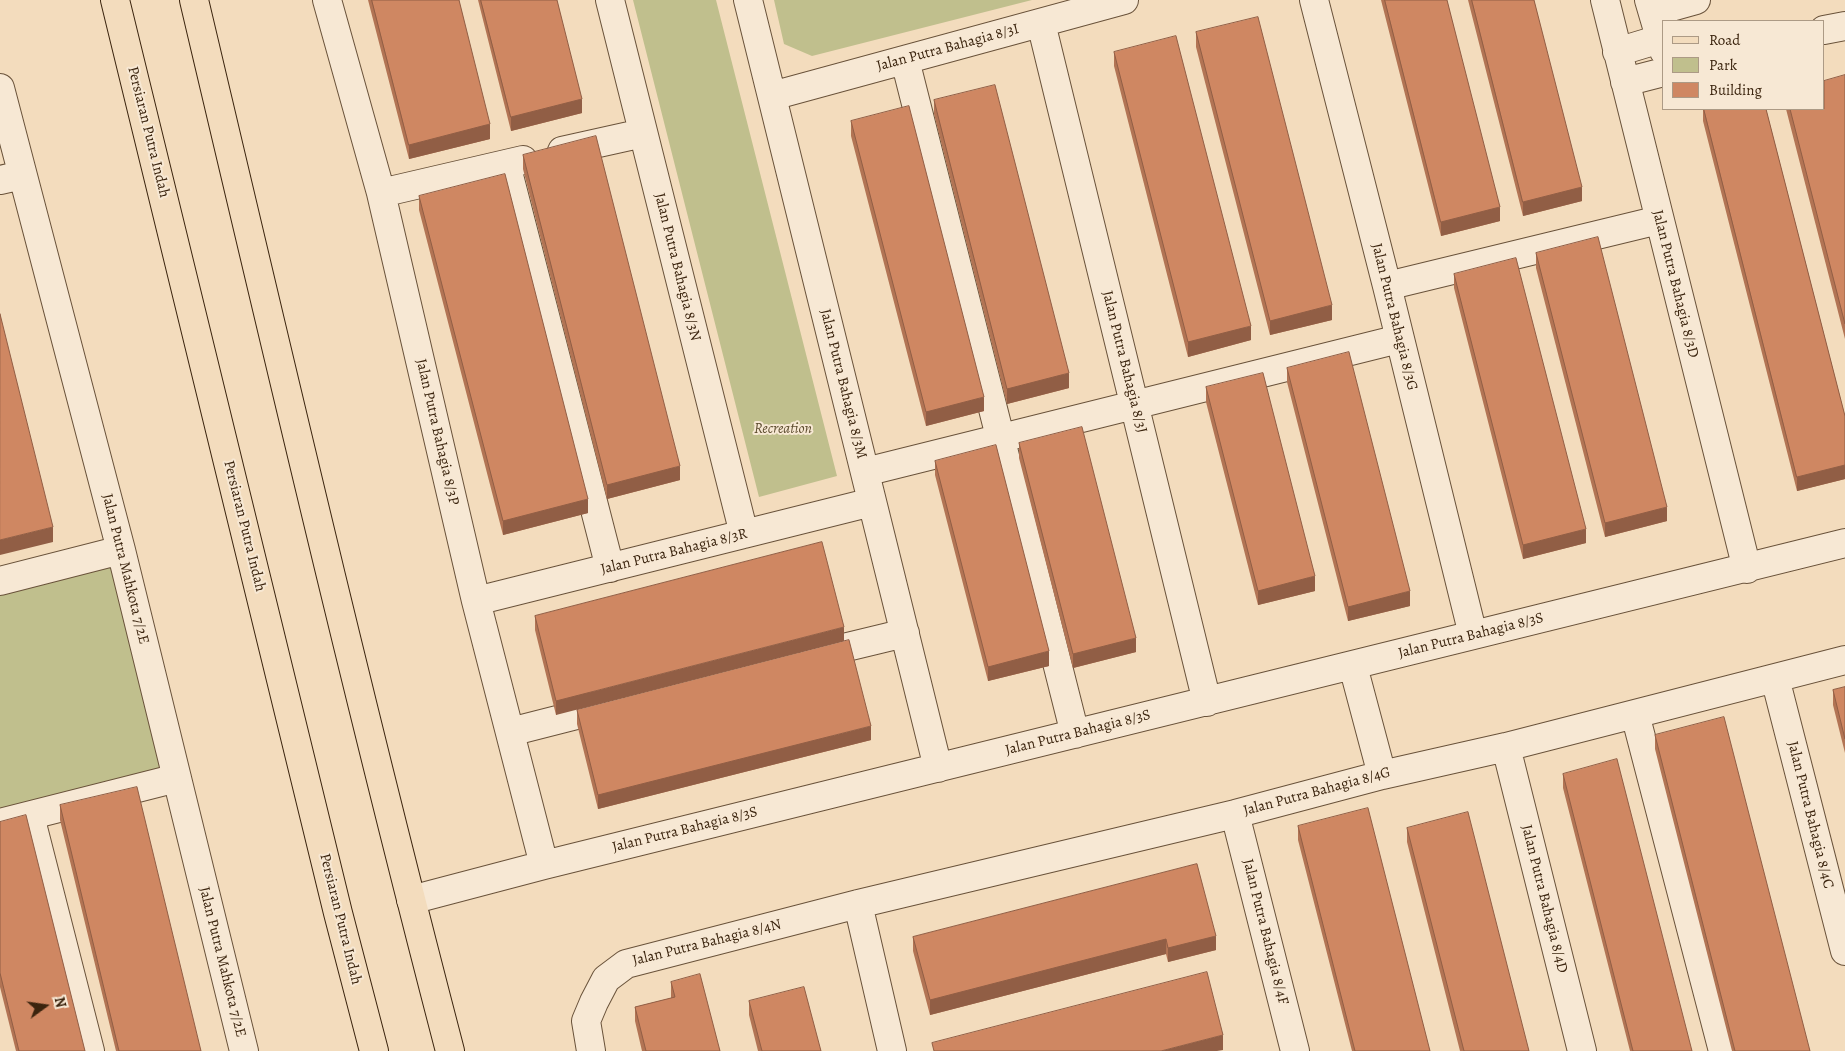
<!DOCTYPE html>
<style>
body{margin:0}
#map{position:relative;width:1845px;height:1051px;overflow:hidden;background:#f3dcbd;font-family:Alegreya,serif}
canvas{display:block}
.legend{position:absolute;left:1662px;top:20px;width:162px;height:90px;box-sizing:border-box;background:#f7e8d4;border:1px solid #ac9a85;margin:0;padding:6px 9px;list-style:none;font-size:15px;color:#3b240e}
.legend li{display:flex;align-items:center;gap:10px;height:25px}
.legend b{width:25px;border:1px solid #ac9a85}
.north{position:absolute;left:20px;top:981px;width:50px;height:50px;-webkit-text-stroke:4px #f7e8d4;paint-order:stroke;rotate:76deg;font-size:14px;font-weight:700;line-height:20px;text-align:center;color:#3b240e}
.north::after{content:'';display:block;margin:auto;width:18px;height:22px;background:#3b240e;clip-path:polygon(50% 0,100% 100%,50% 72%,0 100%)}
</style>
<div id="map">
<canvas width="1845" height="1051"></canvas>
<ul class="legend">
<li><b style="height:6px;background:#f3dcbd"></b>Road</li>
<li><b style="height:14px;background:#c0bf8d"></b>Park</li>
<li><b style="height:14px;background:#cf8762"></b>Building</li>
</ul>
<div class="north">N</div>
</div>
<script>
const ctx = document.querySelector('canvas').getContext('2d');
ctx.lineJoin = 'round';
function fill(path, color) { ctx.fillStyle = color; ctx.fill(path, 'evenodd'); }
function trace(path, color, width, dash) { ctx.strokeStyle = color; ctx.lineWidth = width; ctx.lineCap = dash ? 'butt' : 'round'; ctx.setLineDash(dash || []); ctx.stroke(path); }
function write(font, color, halo, rows, align = 'center') {
  ctx.font = font + ' Alegreya,serif'; ctx.lineWidth = 4; ctx.setLineDash([]); ctx.textBaseline = 'middle'; ctx.strokeStyle = halo; ctx.fillStyle = color; for (const [text, x, y, turn = 0] of rows) {
    ctx.save(); ctx.translate(x, y); ctx.rotate((+turn || 0) * Math.PI / 180); ctx.textAlign = isNaN(turn) ? turn : align; if (halo) ctx.strokeText(text, 0, 0); ctx.fillText(text, 0, 0); ctx.restore();
  }
}
const green = new Path2D(`
 M633,0H716L837,476L759,497Z
 M774,0H1032L812,56L784,44Z
 M111,559L163,772L0,813V589Z`);
const minor = new Path2D(`
 M327,0L381,193L476,601L544,865
 M610,0L744,534
 M748,0L938,768
 M1314,0L1387,286L1473,635
 M1605,0L1747,569
 M1649,0L1664,51
 M1653,12L1696,0
 M1041,23L1207,702
 M1824,30L1845,26
 M1617,52L1660,39
 M905,60L1075,734
 M1625,82L1664,72
 M0,88L121,550L244,1051
 M772,96L1124,0
 M562,151L643,133
 M506,164L610,568
 M0,180L22,175
 M381,193L523,160
 M1387,286L1659,220
 M865,472L1399,339
 M0,581L121,550
 M476,601L872,502
 M814,655L905,633
 M1353,666L1382,775
 M1775,678L1845,951
 M1635,714L1723,1051
 M510,732L612,706
 M1506,747L1582,1051
 M1235,814L1295,1051
 M30,816L90,1051
 M0,823L177,778
 M411,900L544,865L1845,543
 M858,904L892,1051
 M591,1051L586,1021L594,1002L606,979L626,964L858,904L1235,814L1382,775L1506,747L1845,660`);
const major = new Path2D(`
 M115,0L338,913L374,1051
 M194,0C277,351 359,702 450,1051`);
const wall = new Path2D(`
 M368,0H459L490,139L409,159Z
 M478,0H557L582,113L511,131Z
 M1381,0H1447L1500,221L1441,236Z
 M1468,0H1534L1582,201L1523,216Z
 M1196,32L1332,320L1270,335L1196,47Z
 M1114,52L1251,340L1188,357L1114,66Z
 M1845,75V339L1786,109H1824Z
 M934,100L1069,388L1007,404L934,114Z
 M1703,109H1766L1845,416V479L1797,491L1703,121Z
 M851,121L984,411L926,426L851,136Z
 M523,155L680,480L607,499L523,169Z
 M419,196L588,513L503,535L419,210Z
 M1536,253L1667,521L1605,537L1536,268Z
 M1454,274L1586,543L1523,559L1454,288Z
 M1287,368L1410,606L1348,621L1287,382Z
 M1206,387L1315,591L1258,605L1206,402Z
 M1019,443L1136,652L1073,668L1019,458Z
 M935,461L1049,666L988,681L935,475Z
 M822,542L556,715L535,630V616Z
 M1845,687V753L1833,705V690Z
 M577,710L871,740L598,809L577,724Z
 M1655,735L1810,1051H1732L1655,749Z
 M1563,774L1692,1051H1630L1563,788Z
 M60,805L201,1051H116L60,820Z
 M0,822L85,1051H16L0,987Z
 M1298,826L1430,1051H1352L1298,840Z
 M1407,828L1529,1051H1460L1407,842Z
 M1197,864L1216,950L1168,962L1166,954L930,1015L913,951V937Z
 M671,982L720,1051H642L635,1021V1007L671,998Z
 M749,1001L821,1051H758L749,1015Z`);
const shadedWall = new Path2D(`
 M582,99V113L511,131V117Z
 M490,124V139L409,159V145Z
 M1582,187V201L1523,216V202Z
 M1500,207V221L1441,236V222Z
 M1332,305V320L1270,335V321Z
 M1251,326V340L1188,357V342Z
 M1069,373V388L1007,404V389Z
 M984,397V411L926,426V412Z
 M1845,465V479L1797,491V477Z
 M680,466V480L607,499V485Z
 M588,499V513L503,535V521Z
 M1667,507V521L1605,537V523Z
 M53,527V542L0,555V540Z
 M1586,529V543L1523,559V545Z
 M1315,576V591L1258,605V591Z
 M1410,591V606L1348,621V607Z
 M844,627V641L556,715V701Z
 M1136,638V652L1073,668V654Z
 M1049,651V666L988,681V667Z
 M871,726V740L598,809V795Z
 M1216,936V950L1168,962V948Z
 M1166,939V954L930,1015V1000Z
 M1223,1035V1050L1217,1051H1161Z`);
const building = new Path2D(`
 M372,0H459L490,124L409,145Z
 M481,0H557L582,99L511,117Z
 M1385,0H1447L1500,207L1441,222Z
 M1472,0H1534L1582,187L1523,202Z
 M1258,17L1332,305L1270,321L1196,32Z
 M1176,36L1251,326L1188,342L1114,52Z
 M1845,75V324L1790,109H1824V81Z
 M995,85L1069,373L1007,389L934,100Z
 M909,106L984,397L926,412L851,121Z
 M1704,109H1766L1845,416V465L1797,477Z
 M596,136L680,466L607,485L523,155Z
 M505,174L588,499L503,521L419,196Z
 M1598,237L1667,507L1605,523L1536,253Z
 M1516,258L1586,529L1523,545L1454,274Z
 M0,314L53,527L0,540Z
 M1349,352L1410,591L1348,607L1287,368Z
 M1263,373L1315,576L1258,591L1206,387Z
 M1082,427L1136,638L1073,654L1019,443Z
 M996,445L1049,651L988,667L935,461Z
 M822,542L844,627L556,701L535,616Z
 M849,640L871,726L598,795L577,710Z
 M1845,687V739L1833,690Z
 M1724,717L1810,1051H1735L1655,735Z
 M1617,759L1692,1051H1633L1563,774Z
 M137,787L201,1051H119L60,805Z
 M1368,808L1430,1051H1355L1298,826Z
 M1468,812L1529,1051H1464L1407,828Z
 M26,815L85,1051H19L0,973V822Z
 M1197,864L1216,936L1168,948L1166,939L930,1000L913,937Z
 M1207,972L1223,1035L1161,1051H934L932,1043Z
 M700,974L720,1051H646L635,1007L675,997L671,982Z
 M804,987L821,1051H762L749,1001Z`);
const streetNames = [
 ["Jalan Putra Bahagia 8/3I",948,48,-15],
 ["Persiaran Putra Indah",148,132,76],
 ["Jalan Putra Bahagia 8/3N",677,267,76],
 ["Jalan Putra Bahagia 8/3D",1675,284,76],
 ["Jalan Putra Bahagia 8/3G",1394,317,76],
 ["Jalan Putra Bahagia 8/3J",1124,362,76],
 ["Jalan Putra Bahagia 8/3M",843,384,76],
 ["Jalan Putra Bahagia 8/3P",437,432,77],
 ["Persiaran Putra Indah",244,526,76],
 ["Jalan Putra Bahagia 8/3R",674,552,-14],
 ["Jalan Putra Mahkota 7/2E",125,569,76],
 ["Jalan Putra Bahagia 8/3S",1471,636,-14],
 ["Jalan Putra Bahagia 8/3S",1078,733,-14],
 ["Jalan Putra Bahagia 8/4G",1317,792,-15],
 ["Jalan Putra Bahagia 8/4C",1810,815,76],
 ["Jalan Putra Bahagia 8/3S",685,830,-14],
 ["Jalan Putra Bahagia 8/4D",1544,899,76],
 ["Persiaran Putra Indah",340,919,76],
 ["Jalan Putra Bahagia 8/4F",1265,932,76],
 ["Jalan Putra Bahagia 8/4N",707,943,-14],
 ["Jalan Putra Mahkota 7/2E",222,962,76]
];
const parkNames = [
 ["Recreation",783,429]
];
fill(green, '#c0bf8d');
trace(minor, '#69523a', 30);
trace(major, '#3b240e', 30);
trace(minor, '#f7e8d4', 28);
trace(major, '#f3dcbd', 28);
fill(wall, '#b27454');
fill(shadedWall, '#915e45');
fill(building, '#cf8762');
trace(building, '#915e45', 1);
write('15px', '#3b240e', '#f7e8d4', streetNames);
write('italic 15px', '#5c4b2e', '#f7e8d4', parkNames);
</script>
